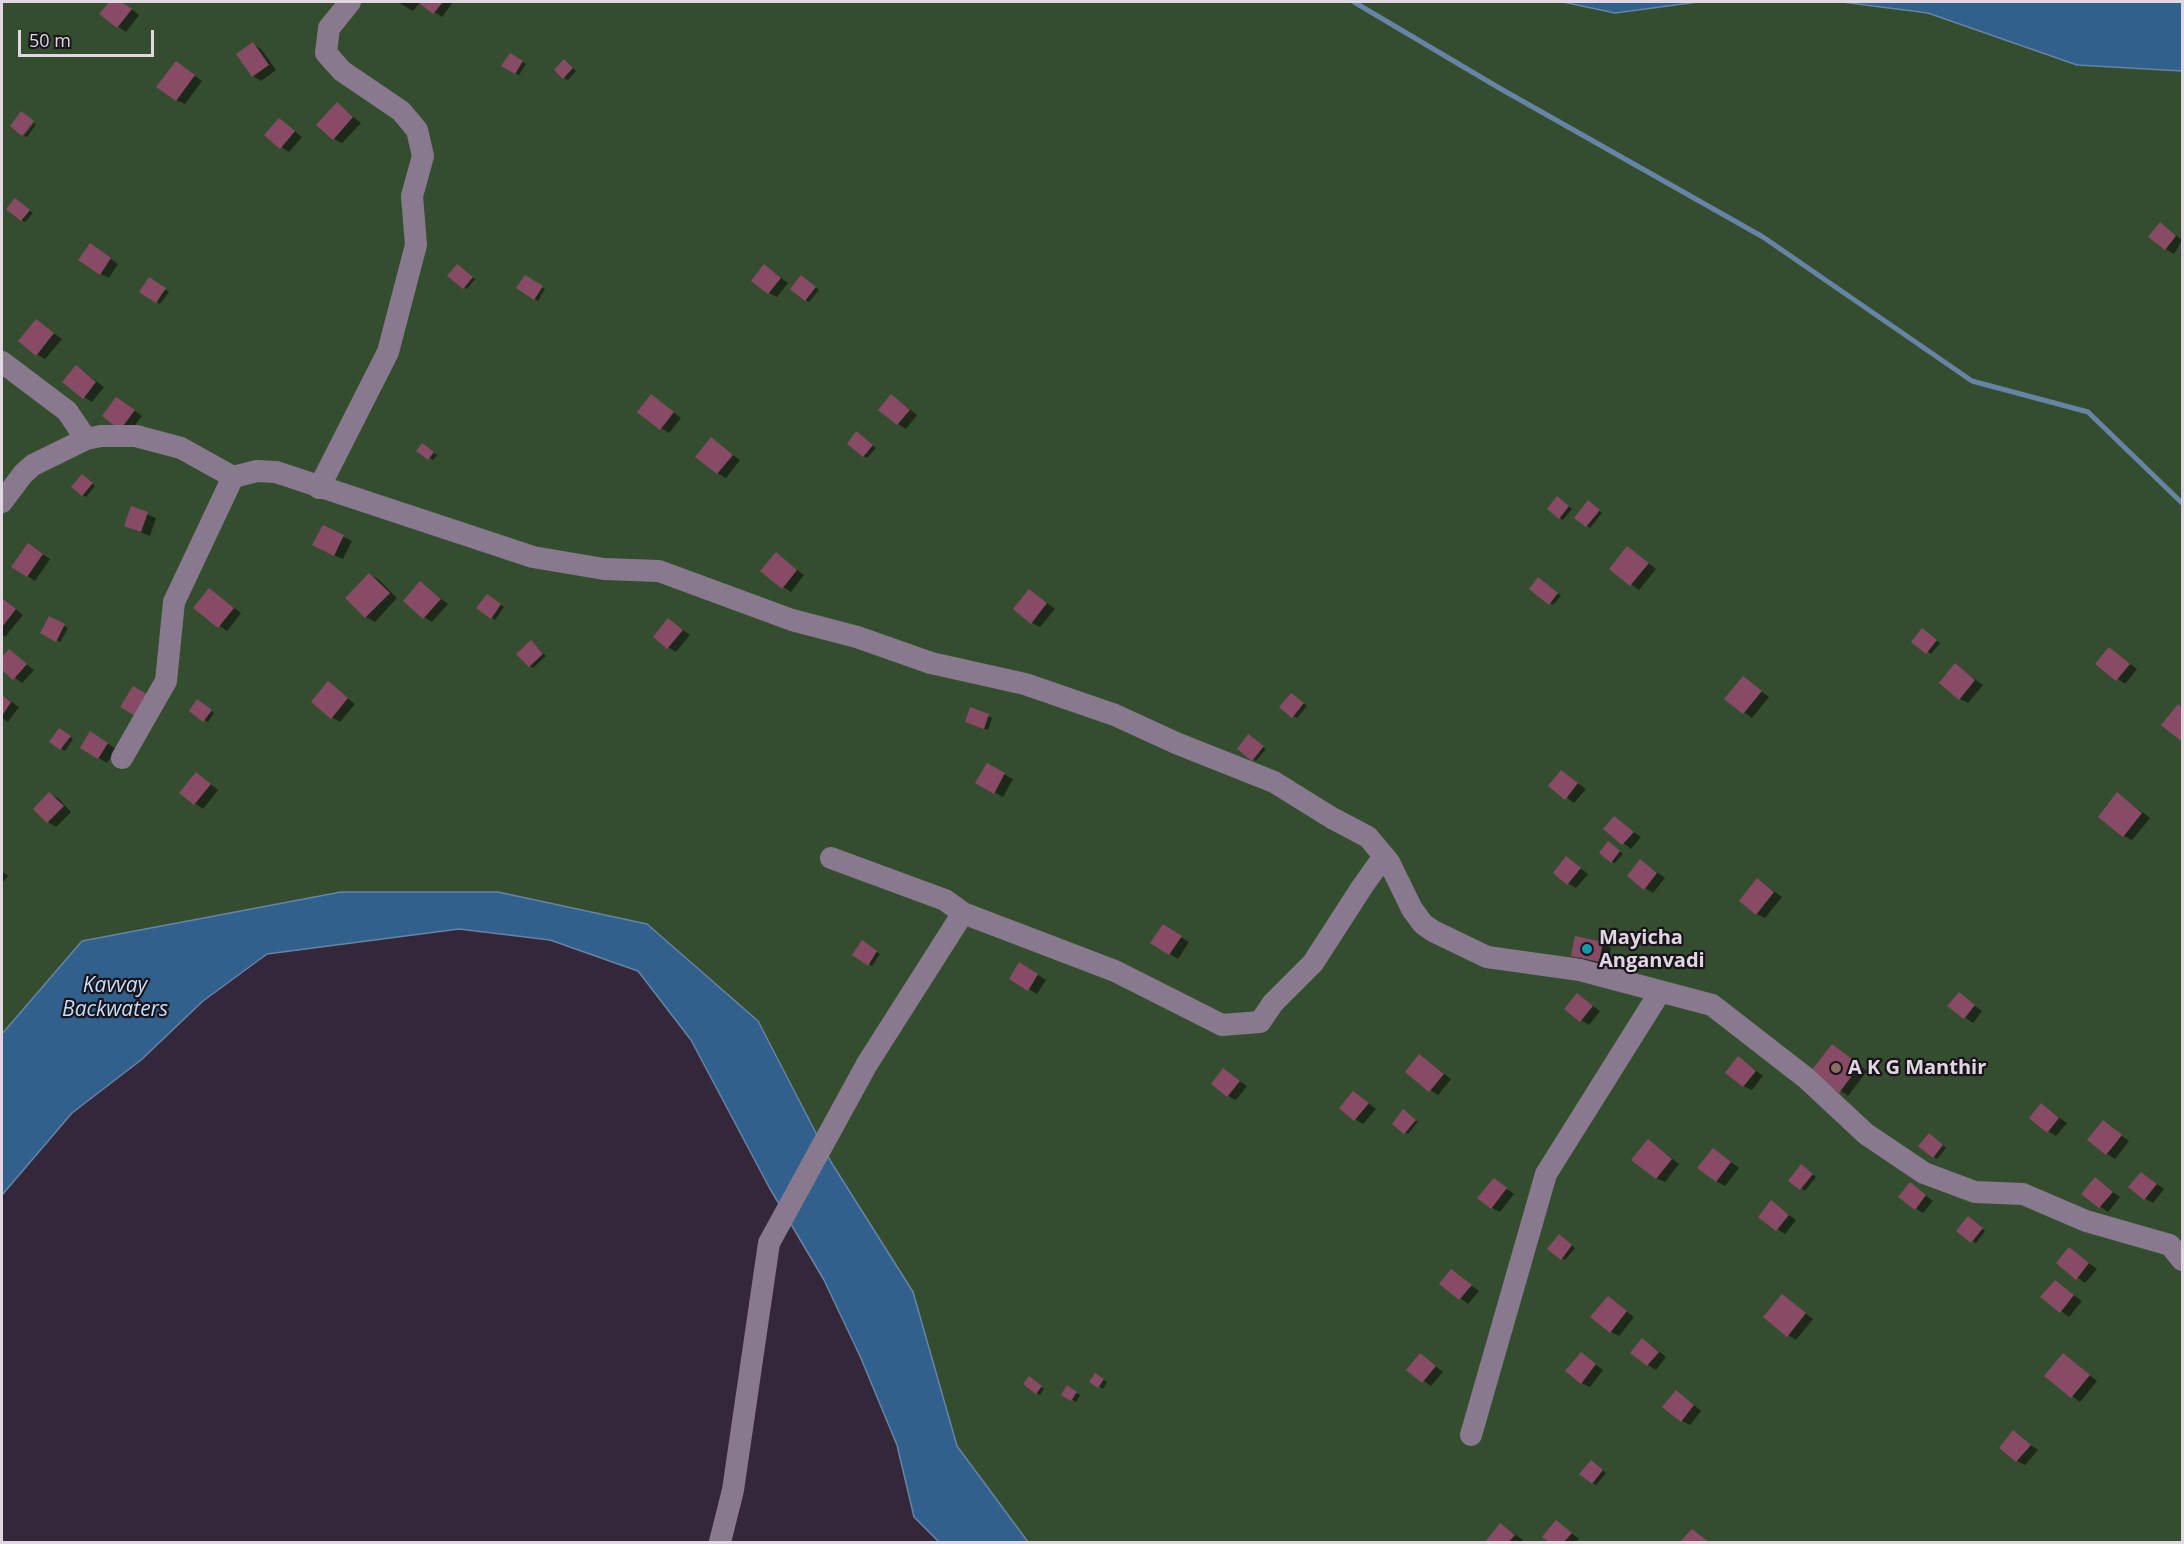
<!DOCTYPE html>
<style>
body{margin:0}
#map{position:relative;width:2184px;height:1544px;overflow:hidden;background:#35273a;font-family:"Open Sans",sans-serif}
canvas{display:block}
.frame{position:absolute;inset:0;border:3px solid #e0d7e3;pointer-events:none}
.scale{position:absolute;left:18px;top:30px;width:136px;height:27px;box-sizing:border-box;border:3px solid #e0d7e3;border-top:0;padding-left:8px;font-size:18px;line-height:21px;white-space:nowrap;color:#e0d7e3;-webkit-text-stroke:4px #19131b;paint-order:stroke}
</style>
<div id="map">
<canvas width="2184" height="1544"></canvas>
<div class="frame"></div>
<div class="scale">50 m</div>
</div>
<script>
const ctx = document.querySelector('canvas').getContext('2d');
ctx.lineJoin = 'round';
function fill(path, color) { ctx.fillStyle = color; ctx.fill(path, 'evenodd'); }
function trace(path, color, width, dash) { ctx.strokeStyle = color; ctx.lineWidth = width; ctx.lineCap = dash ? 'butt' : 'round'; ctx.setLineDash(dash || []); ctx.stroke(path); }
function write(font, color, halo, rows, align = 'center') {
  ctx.font = font + ' "Open Sans",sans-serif'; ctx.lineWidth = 4.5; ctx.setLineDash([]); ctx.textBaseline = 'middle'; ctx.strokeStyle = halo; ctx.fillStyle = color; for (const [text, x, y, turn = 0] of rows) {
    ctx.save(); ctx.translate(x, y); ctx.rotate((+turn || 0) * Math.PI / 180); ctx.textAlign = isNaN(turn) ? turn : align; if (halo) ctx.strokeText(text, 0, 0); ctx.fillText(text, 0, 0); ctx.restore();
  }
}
const green = new Path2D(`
 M2,2H1563L1615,13L1698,2H1842L1928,13L2077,65L2182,71V1542H1028L957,1446L913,1292L831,1162L758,1021L498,892H341L83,941L2,1034Z`);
const water = new Path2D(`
 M1563,2H1698L1615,13Z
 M1842,2H2182V71L2077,65L1928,13Z
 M341,892H498L647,924L758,1021L831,1162L913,1292L957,1446L1028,1542H939L914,1517L897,1445L860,1356L824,1280L769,1187L691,1040L638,971L550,940L459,929L267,954L203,1001L141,1060L72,1113L2,1195V1034L82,941Z`);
const shadow = new Path2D(`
 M110,2H122L139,15L126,32L101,14Z
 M398,2H453L442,17L420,2L413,11Z
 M253,44L261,49L276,70L261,81L253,76Z
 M510,55L526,64L519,75L503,66Z
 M568,63L576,71L568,80L564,78Z
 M184,67L202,81L185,104L176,100Z
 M337,104L361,123L342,143L334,139Z
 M279,119L302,137L289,152L281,147Z
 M34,123L36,124L27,137L24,136Z
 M19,202L33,213L25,222L22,220Z
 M2160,224L2182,240L2174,254L2166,249Z
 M98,250L118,264L109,278L101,274Z
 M765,266L788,283L777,297L769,293Z
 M461,268L475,279L467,289L464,287Z
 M525,277L545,289L538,301L518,288Z
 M149,279L169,292L160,304L141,292Z
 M805,279L819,290L809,302L806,300Z
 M36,321L62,339L45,359L37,354Z
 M77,367L104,387L92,402L84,397Z
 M652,396L681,418L669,433L661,428Z
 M899,401L917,415L906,429L898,424Z
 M125,404L142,416L129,433L121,428Z
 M860,435L876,448L867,458L864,456Z
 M711,439L740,460L726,478L717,473Z
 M426,447L437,455L433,460L418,451Z
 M86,478L95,486L86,497L83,495Z
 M1561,500L1572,509L1563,520L1560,518Z
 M1592,504L1602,513L1590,528L1587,526Z
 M132,508L156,518L150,536L126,526Z
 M323,527L352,541L343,559L322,550Z
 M36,550L50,559L35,581L27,576Z
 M1636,553L1656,569L1639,590L1611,569Z
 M776,554L804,575L791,592L783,587Z
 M370,575L378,579L397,598L375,622L366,617L347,598Z
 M1542,581L1561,596L1553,605L1550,603Z
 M421,583L448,604L432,622L424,617Z
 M210,590L241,613L227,631L195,608Z
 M1029,590L1055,609L1040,627L1032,623Z
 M487,596L504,607L495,620L491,617Z
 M2,598L23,615L5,637L2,635Z
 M50,618L68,628L60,642L42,633Z
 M668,620L690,635L676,652L668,647Z
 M1926,632L1940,643L1931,654L1913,641Z
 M531,642L546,656L533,668L530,666Z
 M2109,649L2137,669L2125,684L2097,664Z
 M9,651L34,670L22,683L2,668V660Z
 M1955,665L1983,685L1968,703L1960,699Z
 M1743,678L1769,697L1752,718L1726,699Z
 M328,683L355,704L340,722L332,717Z
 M2,695L19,707L8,722L2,718Z
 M1295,697L1307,706L1297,718L1293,716Z
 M201,703L214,713L208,722L191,711Z
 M971,709L992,718L988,730L970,723Z
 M63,732L73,739L65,751L51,741Z
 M91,733L116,749L107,763L82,748Z
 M1252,738L1266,749L1256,761L1253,759Z
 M987,765L1013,779L1003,797L977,783Z
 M1562,772L1586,789L1574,803L1551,786Z
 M204,779L218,790L203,809L181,793Z
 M49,794L58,798L71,812L56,827L48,822L35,809Z
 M2118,794L2150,818L2132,840L2124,836Z
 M1614,818L1641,837L1631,849L1605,829Z
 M1612,845L1623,854L1615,863L1611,861Z
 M1567,858L1588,874L1576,888L1568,883Z
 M1641,861L1665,878L1653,893L1645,888Z
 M2,871L8,876L2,883Z
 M1758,880L1782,897L1765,918L1757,914Z
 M1163,926L1189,942L1178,959L1152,943Z
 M862,942L880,954L872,966L854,955Z
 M1602,943L1611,948L1607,965L1581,960L1573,955Z
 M1020,964L1046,980L1037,994L1011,979Z
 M1959,994L1982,1011L1973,1023L1949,1006Z
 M1578,995L1600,1011L1589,1025L1581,1020Z
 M1840,1051L1867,1071L1848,1096L1813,1071Z
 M1420,1056L1451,1079L1438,1095L1430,1090Z
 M1746,1063L1763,1076L1752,1090L1743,1086Z
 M1224,1070L1247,1086L1236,1100L1228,1096Z
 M1361,1097L1376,1109L1363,1124L1355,1119Z
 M2041,1105L2067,1123L2056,1136L2048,1131Z
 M1407,1113L1418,1122L1408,1134L1405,1132Z
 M2103,1122L2129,1141L2115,1159L2107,1154Z
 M1933,1137L1946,1148L1937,1159L1934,1157Z
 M1656,1146L1679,1164L1665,1182L1656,1178Z
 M1714,1150L1739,1168L1725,1186L1716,1181Z
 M1805,1168L1816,1177L1805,1191L1790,1180Z
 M2142,1173L2164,1189L2153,1203L2144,1198Z
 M2095,1179L2120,1197L2108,1212L2083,1194Z
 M1494,1180L1514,1194L1500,1212L1492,1208Z
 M1910,1184L1933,1201L1923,1213L1915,1208Z
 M1772,1202L1796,1220L1785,1234L1777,1229Z
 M1972,1220L1985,1231L1976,1243L1972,1241Z
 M1563,1238L1575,1248L1565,1260L1561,1258Z
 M2069,1249L2097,1269L2085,1283L2058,1263Z
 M1451,1271L1479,1291L1468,1304L1441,1283Z
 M2055,1281L2082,1301L2069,1317L2043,1297Z
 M1782,1296L1813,1319L1796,1340L1788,1335Z
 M1608,1298L1634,1317L1619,1336L1611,1332Z
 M1651,1345L1666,1357L1656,1370L1648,1365Z
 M1581,1354L1603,1370L1590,1387L1581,1383Z
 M1428,1360L1443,1372L1431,1386L1408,1370Z
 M2071,1360L2097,1381L2080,1402L2046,1376Z
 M1095,1375L1107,1382L1103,1389L1091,1382Z
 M1033,1380L1044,1389L1040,1395L1037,1393Z
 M1067,1387L1080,1395L1076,1402L1063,1394Z
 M1684,1397L1701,1411L1690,1425L1682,1421Z
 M2020,1438L2038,1450L2025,1465L2017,1461Z
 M1595,1464L1606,1473L1596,1485L1592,1483Z
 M1556,1521L1579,1539L1576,1542H1551L1544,1537Z
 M1501,1525L1509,1530L1523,1540L1521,1542H1488Z`);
const stream = new Path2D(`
 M1354,2L1501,89L1763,237L1972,381L2088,412L2182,503`);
const building = new Path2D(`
 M109,2H122L132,9L117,28L99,14Z
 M418,2H443L433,14Z
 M253,42L269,65L252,77L236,54Z
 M510,53L523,61L515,74L501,66Z
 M564,59L573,68L563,79L554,70Z
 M176,61L195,75L176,101L156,87Z
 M337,102L353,117L333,140L316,125Z
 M21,111L34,121L22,136L10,126Z
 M279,118L295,131L280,149L264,135Z
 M15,198L30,210L21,221L6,209Z
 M2160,222L2176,236L2165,250L2148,237Z
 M90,243L111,258L100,275L78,260Z
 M457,264L473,277L463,289L447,276Z
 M764,264L781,278L768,294L751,281Z
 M525,275L543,286L534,300L516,288Z
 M801,275L816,287L805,301L790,289Z
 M149,277L166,288L156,303L139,292Z
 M36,319L54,333L36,356L18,341Z
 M76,365L96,382L83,399L62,382Z
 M651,394L674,412L660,430L637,412Z
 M891,394L910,410L897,425L878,410Z
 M116,397L135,410L120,430L102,416Z
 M856,431L873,445L863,457L847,444Z
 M711,437L733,455L717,474L695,457Z
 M422,443L434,452L428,460L416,451Z
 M82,474L93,483L82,496L71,487Z
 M1557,496L1569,506L1559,519L1547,509Z
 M1588,500L1600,510L1586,527L1574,518Z
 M131,506L148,512L141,532L124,526Z
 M323,525L344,535L334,556L312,545Z
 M28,543L43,554L27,577L11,567Z
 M1627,546L1649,563L1630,586L1609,569Z
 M776,552L797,570L782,589L760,571Z
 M369,573L390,593L365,618L345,598Z
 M1538,577L1558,593L1549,605L1529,589Z
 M420,581L441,599L423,619L403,601Z
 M209,588L234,608L218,628L193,608Z
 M1029,589L1047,603L1031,624L1013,609Z
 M487,594L501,604L491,619L476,608Z
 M2,598L16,609L2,627Z
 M49,616L65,624L56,642L40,633Z
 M668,618L683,630L667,649L653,637Z
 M1922,628L1937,640L1926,654L1911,642Z
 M531,640L543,654L529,667L516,654Z
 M2109,647L2130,664L2116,681L2095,664Z
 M9,649L27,664L13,680L2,670V657Z
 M1955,663L1975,680L1959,700L1939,683Z
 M1743,676L1762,691L1743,714L1724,699Z
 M328,681L348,698L331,719L311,702Z
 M133,686L150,696L137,717L120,707Z
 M1291,693L1304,703L1292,718L1279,707Z
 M2,695L11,702L2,716Z
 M197,699L212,710L203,722L189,711Z
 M2178,704L2182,708V738L2181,741L2161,725Z
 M970,707L989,714L984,729L965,722Z
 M59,728L71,736L60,750L49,742Z
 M90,731L108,743L98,759L80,748Z
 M1248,734L1264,746L1252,761L1237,749Z
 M987,763L1005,773L994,794L975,783Z
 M1561,770L1578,783L1565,800L1548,786Z
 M196,772L211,784L194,805L179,793Z
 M49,792L64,806L47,823L33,809Z
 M2117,792L2142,813L2123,837L2098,817Z
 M1614,816L1634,832L1622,845L1603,829Z
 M1608,841L1620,851L1611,863L1599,853Z
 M1566,856L1581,868L1567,885L1553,873Z
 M1640,859L1657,873L1644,890L1627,876Z
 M1757,878L1774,892L1756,915L1739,901Z
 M1163,924L1182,936L1169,955L1150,943Z
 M1575,936L1603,942L1599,962L1571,956Z
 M862,940L877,951L868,966L852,955Z
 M1019,962L1038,974L1028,991L1009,979Z
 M1959,992L1975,1005L1964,1019L1947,1006Z
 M1577,993L1593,1006L1580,1022L1564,1009Z
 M1832,1044L1860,1065L1839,1093L1811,1071Z
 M1419,1054L1444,1074L1429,1092L1405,1072Z
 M1738,1056L1756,1071L1743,1087L1725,1073Z
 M1223,1068L1240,1081L1227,1097L1211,1084Z
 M1353,1091L1369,1103L1354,1121L1339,1108Z
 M2041,1103L2059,1118L2047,1133L2029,1118Z
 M1403,1109L1416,1120L1404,1134L1392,1124Z
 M2103,1120L2122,1135L2106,1155L2087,1140Z
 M1929,1133L1943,1145L1933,1158L1918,1146Z
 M1648,1139L1672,1159L1656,1179L1631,1160Z
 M1713,1148L1731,1162L1716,1182L1697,1168Z
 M1801,1164L1813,1174L1800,1190L1788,1181Z
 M2141,1172L2157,1184L2144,1200L2128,1187Z
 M2095,1177L2113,1192L2099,1208L2081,1194Z
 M1494,1178L1507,1188L1491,1209L1477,1198Z
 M1910,1182L1926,1195L1915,1210L1898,1197Z
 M1771,1200L1789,1215L1776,1231L1758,1217Z
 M1968,1216L1983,1228L1971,1243L1956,1231Z
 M1559,1234L1572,1245L1561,1260L1547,1249Z
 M2069,1247L2089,1263L2076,1280L2056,1263Z
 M1451,1269L1472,1285L1459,1300L1439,1284Z
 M2055,1280L2074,1295L2060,1313L2040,1297Z
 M1782,1294L1806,1313L1787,1337L1763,1317Z
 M1608,1296L1627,1311L1610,1333L1590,1317Z
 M1642,1338L1659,1352L1647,1366L1630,1353Z
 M1581,1352L1596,1364L1581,1384L1565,1371Z
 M1420,1353L1436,1366L1422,1383L1406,1370Z
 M2063,1353L2090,1375L2071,1398L2044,1376Z
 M1095,1373L1104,1379L1098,1388L1089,1382Z
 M1029,1376L1042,1386L1036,1394L1023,1384Z
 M1067,1385L1077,1392L1071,1401L1061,1395Z
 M1676,1390L1694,1405L1681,1422L1662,1407Z
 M2013,1430L2031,1445L2016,1462L1999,1448Z
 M1591,1460L1603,1470L1592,1484L1579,1474Z
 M1556,1520L1572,1533L1564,1542H1549L1542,1537Z
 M1500,1523L1515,1535L1509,1542H1485Z
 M1692,1529L1709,1542H1680Z`);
const minor = new Path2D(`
 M2,362L67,411L86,439
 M319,488L388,352L416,245L412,196L423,156L417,130L401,111L342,71L326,53L329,28L350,2
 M2,502L23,474L33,465L86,439L101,436H136L181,448L233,477L257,471L276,472L533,557L604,569L659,571L792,620L857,637L931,663L1025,684L1115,715L1176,743L1274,782L1332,818L1368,837L1389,862L1412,909L1423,924L1433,931L1487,957L1580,970L1712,1005L1806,1078L1866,1134L1924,1173L1975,1192L2023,1194L2086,1221L2170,1245L2182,1260
 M122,758L166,681L174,602L233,477
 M831,858L945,900L963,913L1115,971L1222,1025L1260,1022L1273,1003L1313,963L1362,887L1384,856
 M1471,1435L1546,1174L1660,992
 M720,1542L733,1490L769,1243L867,1064L963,913`);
const markers = [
 [1587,949,6,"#0f9aa8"],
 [1836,1068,6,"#8d6e63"]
];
const poiNames = [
 ["Mayicha",1599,938],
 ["Anganvadi",1599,961],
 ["A K G Manthir",1848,1068]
];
const waterNames = [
 ["Kavvay",115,986],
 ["Backwaters",115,1010]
];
fill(green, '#354d2f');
fill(water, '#32608c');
trace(water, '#6684a6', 1.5);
fill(shadow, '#0007');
trace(stream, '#6684a6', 5);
fill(building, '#874b65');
trace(minor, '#89798f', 22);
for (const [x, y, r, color] of markers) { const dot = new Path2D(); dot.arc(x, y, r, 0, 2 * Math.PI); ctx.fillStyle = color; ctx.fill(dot); trace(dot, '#19131b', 2); }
write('bold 20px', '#e0d7e3', '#19131b', poiNames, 'left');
write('italic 21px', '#c4dffa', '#19131b', waterNames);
</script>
